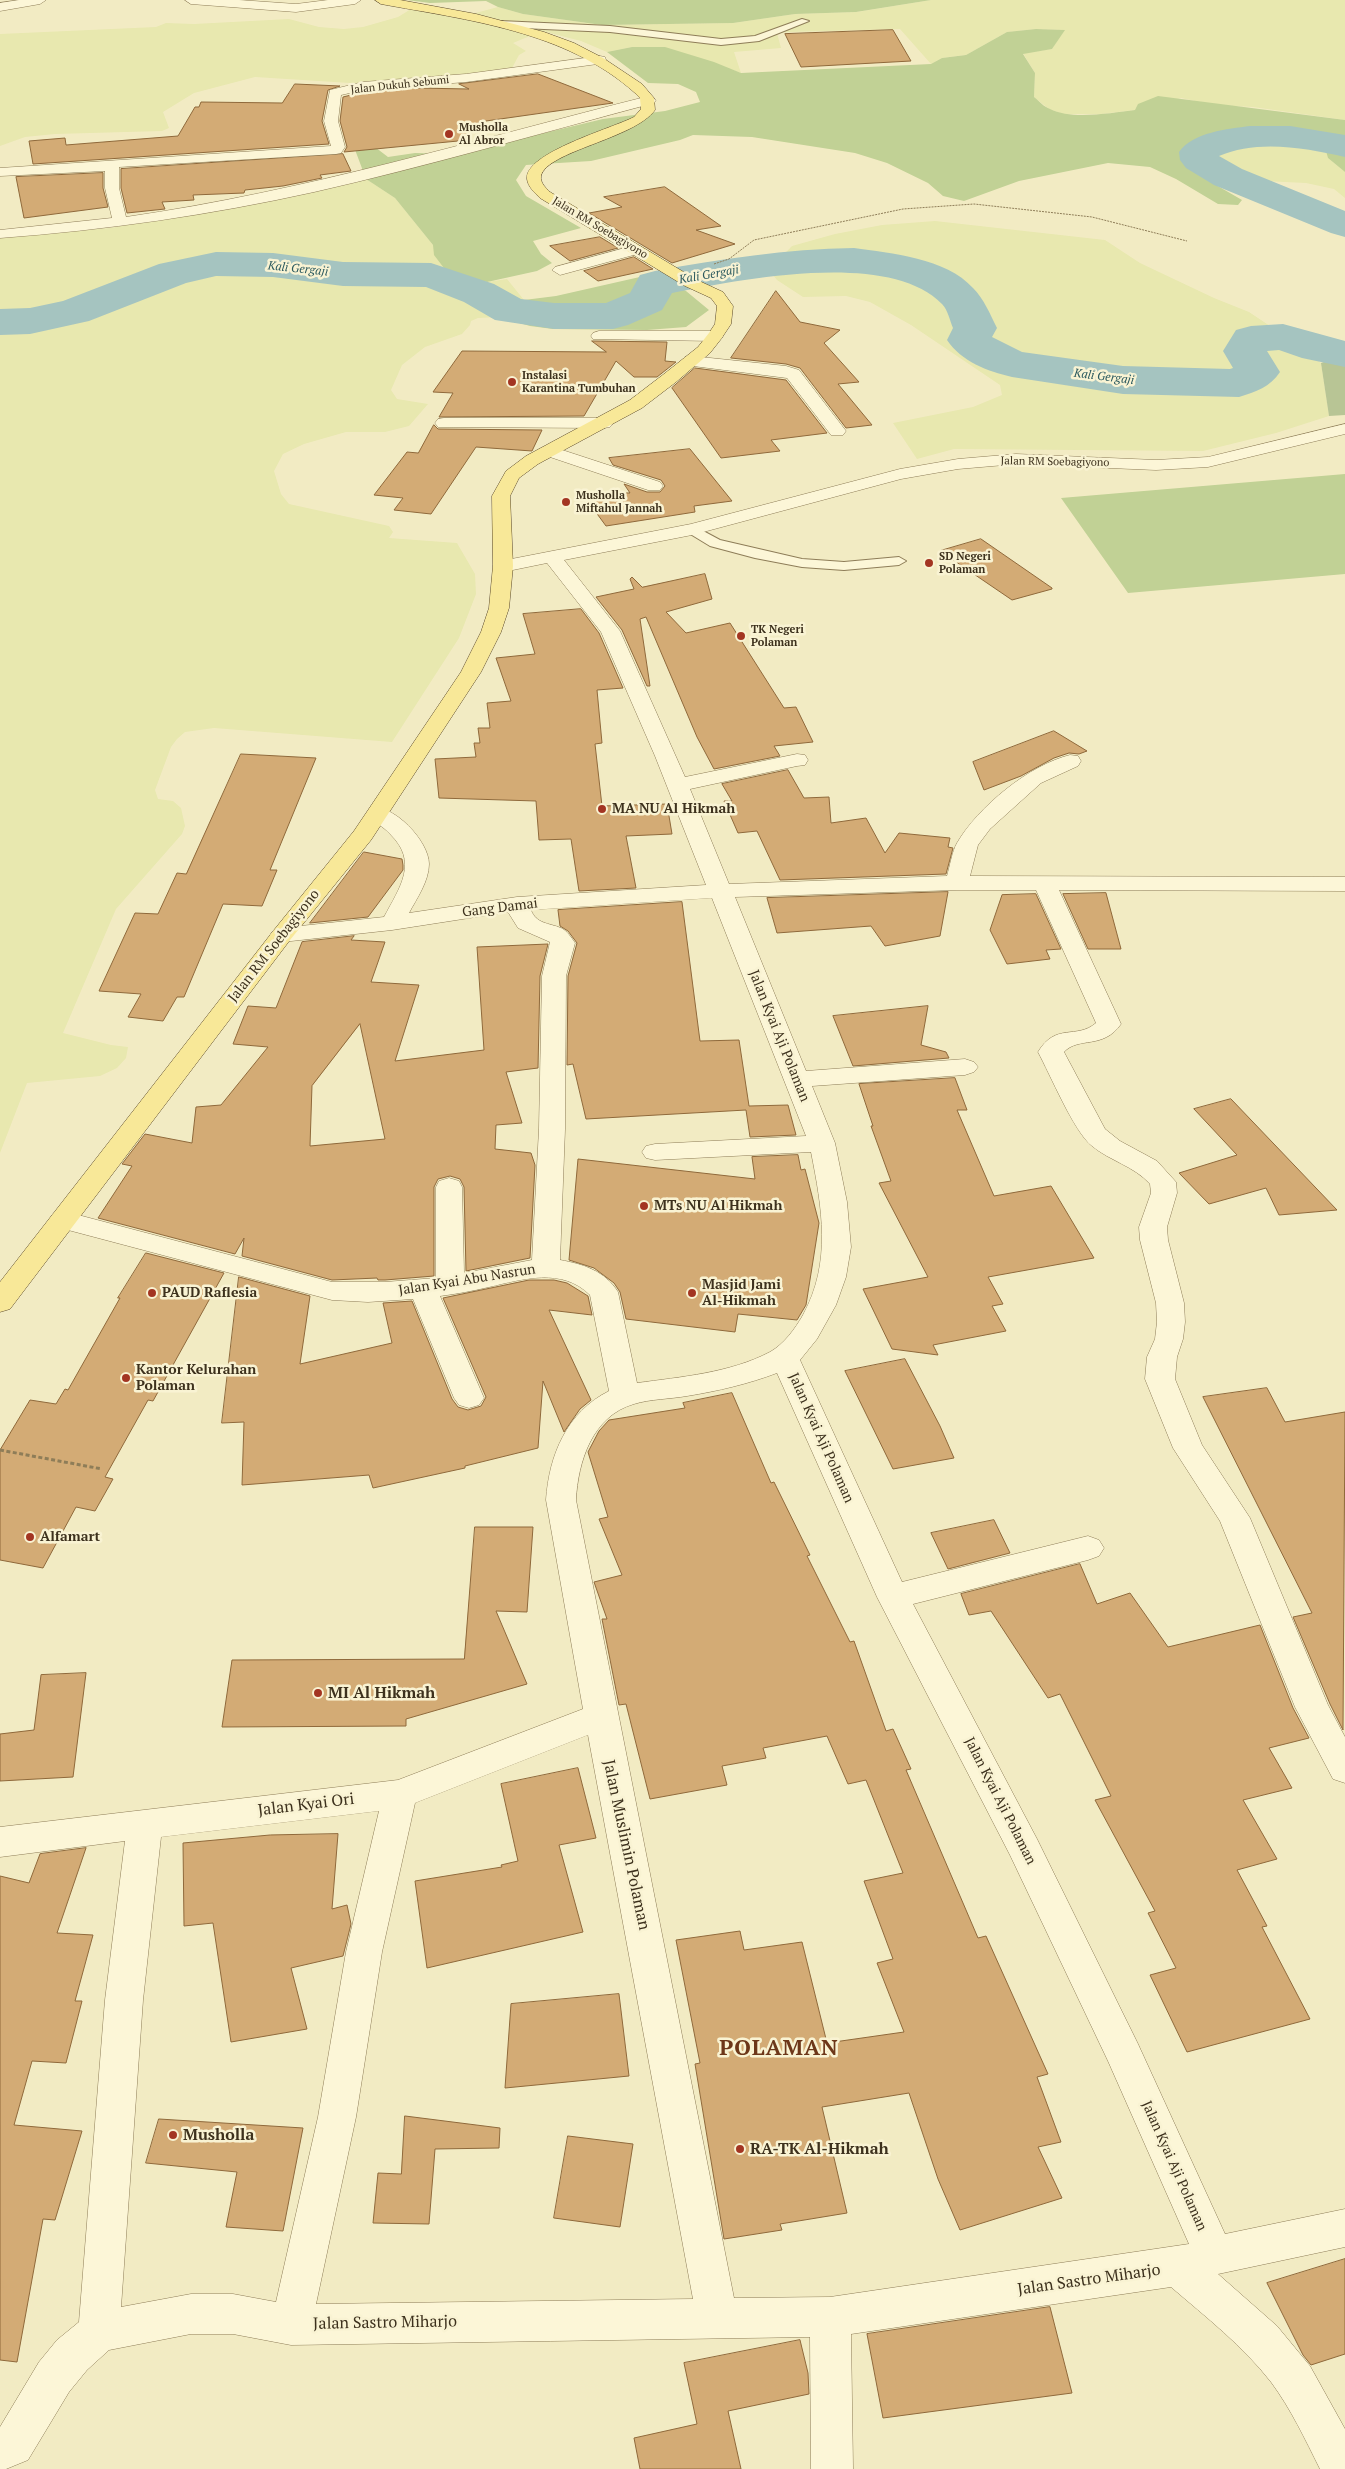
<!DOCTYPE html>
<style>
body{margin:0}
canvas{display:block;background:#f2ebc3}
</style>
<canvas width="1345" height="2469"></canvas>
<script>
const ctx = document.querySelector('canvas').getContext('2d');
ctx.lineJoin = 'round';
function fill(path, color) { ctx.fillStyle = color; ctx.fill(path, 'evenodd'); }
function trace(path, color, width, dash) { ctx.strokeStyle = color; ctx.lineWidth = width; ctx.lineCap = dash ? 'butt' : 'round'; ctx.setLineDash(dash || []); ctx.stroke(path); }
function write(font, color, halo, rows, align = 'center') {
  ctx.font = font + ' "PT Serif",serif'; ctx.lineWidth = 5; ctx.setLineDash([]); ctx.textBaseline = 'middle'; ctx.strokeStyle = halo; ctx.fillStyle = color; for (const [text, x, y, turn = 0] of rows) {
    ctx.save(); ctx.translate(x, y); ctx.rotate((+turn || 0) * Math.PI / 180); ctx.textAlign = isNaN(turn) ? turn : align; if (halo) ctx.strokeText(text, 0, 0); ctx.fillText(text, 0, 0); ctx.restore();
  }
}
const farmland = new Path2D(`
 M931,0H1345V120L1253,107L1215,105L1181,98L1135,110L1101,114H1063L1049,109L1034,97L1035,73L1023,53L1052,49L1064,30L1036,29L1007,32L966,55L942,58L931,64L900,29L789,32L777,33L781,48L734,52L741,73L691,56L632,47L607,52L581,41L542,31L513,43L526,51L519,55L512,68L501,72L366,84L255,77L194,93L163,112L169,128L162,131L55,134L25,137L0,146V34L156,27L166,23L194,24L289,19L319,27L344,29L363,27L398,17L416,6L468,15L498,7L523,14L602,25L733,23L795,14L857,12Z
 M1283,133L1322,138L1328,158L1345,172V198L1334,189L1306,183L1264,181L1235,174L1206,180L1197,174L1184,153L1188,143L1201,139Z
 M366,179L395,198L433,245L487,282L507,279L524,300L499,317L478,318L471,321L470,325L462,334L425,347L402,365L391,390L397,399L428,404L409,426L385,432H346L304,444L283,454L274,471L281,494L289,504L389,526L393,532L389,538L457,543L475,574L476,594L459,638L392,742L214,728L185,732L177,739L171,747L155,790L158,799L173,801L181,808L185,826L182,834L116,909L63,1033L111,1045L128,1047L126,1058L117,1068L100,1076L27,1083L0,1153V237L110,228L263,201Z
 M935,221L1105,240L1140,263L1214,298L1249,312L1306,350L1321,363L1329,416L1276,433L1203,451L954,449L917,459L893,423L973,407L1002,395L1000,385L911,325L870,302L846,296L803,297L777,280L769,270L792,246L835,234L882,225Z`);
const green = new Path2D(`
 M407,0H931L856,12L795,14L733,23L602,25L523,14L498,7L486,1L430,3Z
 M1036,29L1065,30L1052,49L1023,54L1035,73L1034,97C1039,101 1044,107 1050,109C1071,120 1111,113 1135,110L1138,104L1158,96L1345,120V172L1328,158L1322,138C1278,132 1231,130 1188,144L1184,153L1197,174L1242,200L1238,205L1218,204L1176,179L1150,167L1108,163L1019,181L964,201L943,196L928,183L887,163L855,153L752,137L693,135L680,140L591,161L526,165L516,180L526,196L581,228L533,241L541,254L552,263L537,271L487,282L447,272L434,255L433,245L395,198L366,179L354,147L371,144L388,157L415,153L456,154L603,119L665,111L700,102L696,92L678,84L648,83L607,52L632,47H665L714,62L741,73L931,64L942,58L966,55L1007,32Z
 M653,274L686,291L709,310L686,327L647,330L553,329L530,326L499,317L524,300L556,296Z
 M1345,474V574L1128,593L1061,498Z`);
const cemetery = new Path2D(`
 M1327,361L1345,364V415L1329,416L1321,363Z`);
const river = new Path2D(`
 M1250,126H1290L1345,135V157C1307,148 1257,139 1219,156L1242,169L1345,211V237L1331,233L1214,185L1186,168L1180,160L1179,152C1193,132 1228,129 1250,126Z
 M854,248C891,253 946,258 973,288C984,299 990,314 997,328L992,337L1022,352L1123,366L1230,369L1233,368L1223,351L1236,330L1251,326L1283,324L1345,341V367L1302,358L1279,350L1267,351L1280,372C1270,387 1256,392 1239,397L1123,394L1012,377C987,371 962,362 947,340L953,328C950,321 948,310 942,304C889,249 739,280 672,293L662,310L628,325L613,329H554L495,320L464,302L426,287L343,286L273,277L216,276L186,283L89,321L30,334L0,335V309L30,308L63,301L159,264L216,252L273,253L343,262L431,263L494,284L521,299L554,303H606L630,293L640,275L655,271C721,259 786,249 854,248Z`);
const building = new Path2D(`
 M893,30L911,61L801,67L785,34Z
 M538,74L613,103L479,122L458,141L344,152L347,147L340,121L343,97L363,92L416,88L469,89L459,84Z
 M295,84L340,86L328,90L322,121L329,144L33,164L29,141L65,138L66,145L178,136L195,107H199L201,102L282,103Z
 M343,154L351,171L320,175L322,178L283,186L245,190L244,193L193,195L194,200L162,202L165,209L127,213L121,188V169Z
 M103,173V188L108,207L24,218L16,177Z
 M665,187L721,226L696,230L735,244L672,263L589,213L622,207L604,197Z
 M600,237L618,248L570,261L550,246Z
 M634,257L653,269L598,281L584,271Z
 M776,291L800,322L840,330L824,343L859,382L838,384L872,425L846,428L800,368L786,364L731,358Z
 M592,341L667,342L665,361L676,362L657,377H634L616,361L584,416L439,417L453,393L433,392L462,351L606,352Z
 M695,368L786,380L827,433L771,440L780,451L721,458L672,388Z
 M434,425L438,429L542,430L532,451L476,447L431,514L394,510L403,498L374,495L407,452L418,453Z
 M690,449L732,501L694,506L695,512L606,526L581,492L630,493L624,484L647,492H660L665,486L661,480L613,465L609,458Z
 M981,539L1052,588V589L1012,600L940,551Z
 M705,574L712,599L666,612L686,633L730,623L784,708L796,707L813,742L774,746L780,756L714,769L697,737L646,617L640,619L650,686H647L622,630L596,597L634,589L630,579L632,577L642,587Z
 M581,609L599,633L623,688L597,690L602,743L595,744L602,806L667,804L672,834L626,836L636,888L579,891L571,839L539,840L536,801L439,798L435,759L476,757L474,743H480L478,728H490L487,703L511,701L496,658L535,654L523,614Z
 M1054,731L1087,751L1079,754L1069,753L1054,758L1021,776L984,790L973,762Z
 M241,754L316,758L270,870H277L262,906L223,904L184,997H177L163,1021L128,1017L141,994L99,991L135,913L158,914L177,873L186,874Z
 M788,770L804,798L829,797L831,823L866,818L885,853L899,833L950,838L948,847L953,848L946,874L780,880L757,831L738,833L724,801H732L722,784Z
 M364,852L402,859L403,865V870L368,917L310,923Z
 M948,892L940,936L885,946L871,926L777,933L767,898Z
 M1106,893L1121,949H1088L1063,894Z
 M1036,894L1061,949L1046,950L1050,959L1007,964L990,930L1002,895Z
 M682,902L700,1041L739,1040L749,1106L788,1105L796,1135L750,1137L746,1110L586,1119L573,1064L567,1065L568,976L577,943L568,931L560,926L558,910Z
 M354,936L351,940L385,942L371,982L419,985L395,1061L484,1050L477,947L548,944L540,976L538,1068L506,1072L522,1123L496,1125L495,1149L531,1153L535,1165L530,1258L466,1271L464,1187L460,1179L450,1176L438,1179L434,1187V1276L385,1280H378L377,1278L332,1280L242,1256L244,1238L235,1254L98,1218L132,1166L122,1164L145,1134L192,1143L196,1107L221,1105L268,1047L233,1044L248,1006L276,1008L302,942ZM360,1024L385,1139L310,1146L312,1086Z
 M928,1006L921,1045L946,1052L949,1058L853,1066L833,1016Z
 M955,1078L967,1110H957L994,1196L1051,1186L1094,1258L988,1277L1003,1304L992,1306L1006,1331L933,1345L938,1355L892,1349L863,1289L928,1277L879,1183L891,1181L871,1126H873L859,1084Z
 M1231,1099L1337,1210L1279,1215L1266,1188L1209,1204L1179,1173L1237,1155L1194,1109Z
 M798,1155L801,1170L805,1169L819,1223L806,1305L797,1320L738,1314L735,1332L626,1319L620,1292L614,1283L594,1268L569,1260L578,1159L755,1179L752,1157Z
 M146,1253L224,1273L153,1401L148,1400L105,1477L113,1479L95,1511L76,1507L43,1568L0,1560V1450L30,1400L56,1404L65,1389L68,1390L120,1298H118Z
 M239,1277L310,1296L300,1364L392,1343L383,1303L412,1301L452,1399L458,1407L468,1410L481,1406L486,1397L443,1298L529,1280H554L567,1283L588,1296L592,1315L549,1310L591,1400L580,1409L564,1432L543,1381L538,1448L465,1466V1468L373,1488L369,1475L242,1485L244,1422L222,1423Z
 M905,1359L940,1426L954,1458L893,1469L845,1371Z
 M1267,1388L1285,1422L1345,1412L1343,1730L1330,1704L1293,1617L1312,1613L1203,1397Z
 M732,1393L771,1483L774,1482L810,1555L807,1556L850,1642L854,1641L886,1731L893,1729L911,1769L906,1770L978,1938L986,1936L1048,2074L1037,2077L1061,2142L1038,2147L1062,2198L960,2230L938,2179L909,2093L822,2107L847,2213L780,2224L782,2230L724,2239L695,2064L700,2063L676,1940L740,1931L744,1950L802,1942L827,2043L904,2032L877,1963L893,1959L864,1881L903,1873L866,1780L848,1784L827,1736L763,1748L766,1758L722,1766L727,1785L650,1799L626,1704L619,1705L602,1619H607L594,1582L622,1575L599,1519L608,1517L588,1452L599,1431L609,1420L685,1408L683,1403Z
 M994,1520L1010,1553L948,1569L931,1533Z
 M475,1527H533L527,1612L496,1611L527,1684L406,1719V1726L222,1727L232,1660L464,1659Z
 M1080,1564L1097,1604L1130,1593L1168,1647L1260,1625L1293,1708L1309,1738L1269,1748L1292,1788L1243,1800L1277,1859L1237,1870L1267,1926L1262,1927L1310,2019L1187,2052L1150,1975L1176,1968L1148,1913L1155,1911L1095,1800L1111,1796L1060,1694L1048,1698L991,1611L969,1615L961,1594Z
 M86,1673L73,1777L0,1781V1734L34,1730L41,1675Z
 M578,1768L596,1838L559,1845L583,1932L427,1968L415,1881L502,1867L501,1865L518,1861L501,1784Z
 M338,1834L332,1909L347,1905L351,1924L343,1956L291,1968L307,2029L231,2042L213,1923L184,1926L183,1843L270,1835Z
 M86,1848L57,1933L93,1935L75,2001H82L66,2063L32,2061L14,2125L82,2131L55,2220L43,2219L17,2362L0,2360V1876L29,1883L40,1854Z
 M619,1994L629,2076L505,2088L511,2004Z
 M405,2116L500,2128L499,2148L435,2149L429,2224L373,2223L378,2173L401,2174Z
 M159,2119L303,2128L283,2231L226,2227L237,2172L146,2163Z
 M568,2136L633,2144L620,2227L554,2218Z
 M1345,2259V2354L1311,2365L1303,2355L1267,2283Z
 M1050,2307L1072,2393L883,2418L867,2334Z
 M800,2340L808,2373L809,2394L728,2411L741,2469H640L634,2438L697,2424L684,2363Z`);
const pathFar1 = new Path2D(`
 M714,264L729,259L754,240L903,209L974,204L1092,217L1187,241`);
const path = new Path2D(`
 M0,1450L102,1469`);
const lane = new Path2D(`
 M802,19L809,21L759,41L721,45L610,32L500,27L496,24L500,21L610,26L721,39L755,36Z
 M692,525L720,540L802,559L844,562L899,557L906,561L899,565L844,570L802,567L755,558L710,546L687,532L685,529L687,526Z`);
const street = new Path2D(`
 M19,0H46L40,4L0,11V3Z
 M185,0H239L296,4L328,0H361L355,4L296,12L191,4Z
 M600,56L605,57L606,60L605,63L466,82L363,90L341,95L338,121L345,147L341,153L336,154L119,167V188L126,217C306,191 474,140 649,96L656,100L654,103C541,133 428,166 314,192C210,215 106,230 0,238V230L112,218L105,188V171L0,176V168L331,146L324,121L330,90L363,82L466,74Z
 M636,245L644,250L641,253L560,275L552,270L555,267Z
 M599,331H715L721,333L723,336L721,339L715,341L593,339L591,336L593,333Z
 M691,356L786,366L799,370L846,431L843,435H831L787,378L685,365L683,361L685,357Z
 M444,418H604L610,419L613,423L610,427L604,428L438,427L435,423L438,419Z
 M1345,424V434L1208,467L1156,470L1016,464L958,469L901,479L692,535L564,560L620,631L685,777L797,754L805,755L808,760L805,765L797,766L690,789L729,884L947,876C950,866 952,852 957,843C978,807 1029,765 1070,755L1078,756L1081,761L1078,766L1041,783L990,829L978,845L970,876L1345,877V891L1059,890L1121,1024C1103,1050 1079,1036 1064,1052L1105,1129L1120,1141L1157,1161L1176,1182L1177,1193L1167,1227L1168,1240L1184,1303L1185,1322L1183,1339L1177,1357L1175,1379L1202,1445L1250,1518L1328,1705L1345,1737V1783L1333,1779L1295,1707L1220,1521L1173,1448L1145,1379L1147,1357L1155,1339L1157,1322L1156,1303L1140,1240L1139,1227L1151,1193L1150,1184C1134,1166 1110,1161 1092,1146C1074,1132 1050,1074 1038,1052C1056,1022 1076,1040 1096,1023L1036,890H957L735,897L806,1071L965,1059L974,1062L978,1067L974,1072L965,1075L812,1086L835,1143L847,1202L851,1247L846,1277L836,1305L817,1339L800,1360L902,1582L1088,1536L1099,1540L1104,1548L1099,1556L1088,1560L913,1604L1037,1839L1138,2044L1225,2234L1345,2209V2247L1218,2274L1277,2326L1310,2366L1345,2429V2469H1320C1305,2439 1291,2409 1271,2382C1243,2346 1206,2317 1171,2287L851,2334L853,2469H811L810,2337L291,2345L233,2334H191L109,2350L87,2370L69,2392L28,2460L6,2469H0V2427L39,2362L57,2340L79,2322L105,2000L125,1841L0,1857V1827L398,1780L583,1709L546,1500C549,1455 567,1412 609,1391L590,1295C562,1267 523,1279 489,1287C472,1291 456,1294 440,1296L484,1398L479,1405L469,1408L459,1405L454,1398L413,1299L368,1302L332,1300L53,1226L49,1220L53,1214L63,1211L332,1282H385L436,1278V1187L439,1181L449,1178L459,1181L462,1187L464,1273L532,1260L539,1129L542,976L550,942L518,928L508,912L392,930L282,942L274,940L270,935L274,930L282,928L384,917C400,887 419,862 390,834C383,826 373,822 367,813L370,808C393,803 429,841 429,864C429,881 417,898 409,913L517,897L706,885L655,756L601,632L547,563L503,572L496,570L493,566L496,562L691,524L900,469L958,459L1016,454L1156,460L1208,457ZM712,898L806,1136L655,1144L646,1146L642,1152L646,1158L655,1160L811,1152C822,1208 832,1262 803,1315C795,1329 784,1344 770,1352C730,1373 681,1377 637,1383L618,1292C605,1271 583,1264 560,1260L565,1129L566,976L575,943C571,937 567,931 561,928C549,923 536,924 531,910ZM777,1373L877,1597L1010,1855L1108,2061L1189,2244L830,2297L734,2298L576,1500C578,1462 592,1416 634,1404C650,1399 670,1399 687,1396C718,1391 748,1384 777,1373ZM588,1735L693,2299L316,2304L356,2117L382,1952L415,1803ZM379,1811L346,1952L318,2117L276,2302L233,2294H191L121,2307L143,2000L161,1837Z
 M550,446L660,482L663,486L660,490H648L544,455L541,451L544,447Z`);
const primary = new Path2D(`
 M375,0H400L476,14L544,32L574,43L603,58L642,84L654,98L655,110C634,139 547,151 541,176C540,183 546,188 550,192L697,280L723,292L733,306L731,324L721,339L710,353L676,382L642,408L538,464L519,478L510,496L513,566L509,608L501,632L481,672L371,840L290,940L10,1309L0,1312V1282L274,930L354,831L461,672L481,632L489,608L493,566L492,496L506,471L526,456L630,400L664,374L698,347L709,333L715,324L717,306L711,298L685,286L540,198C535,193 528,187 527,179C524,153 613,128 634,117L641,109L640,98L635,93C566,31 468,20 381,4Z`);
const markers = [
 [449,134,5,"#a33522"],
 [512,382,5,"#a33522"],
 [566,502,5,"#a33522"],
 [929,563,5,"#a33522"],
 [741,636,5,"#a33522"],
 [602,809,5,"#a33522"],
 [644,1206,5,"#a33522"],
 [152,1293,5,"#a33522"],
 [692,1293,5,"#a33522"],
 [126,1378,5,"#a33522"],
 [30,1537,5,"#a33522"],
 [318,1693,5,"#a33522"],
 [173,2135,5,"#a33522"],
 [740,2149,5,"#a33522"]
];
const farStreetnames = [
 ["Jalan Dukuh Sebumi",400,85,-6],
 ["Jalan RM Soebagiyono",600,228,31],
 ["Jalan RM Soebagiyono",1055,462,1]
];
const farPoinames = [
 ["Musholla",459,128],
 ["Al Abror",459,141],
 ["Instalasi",522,376],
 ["Karantina Tumbuhan",522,389],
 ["Musholla",576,496],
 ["Miftahul Jannah",576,509],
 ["SD Negeri",939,557],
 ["Polaman",939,570],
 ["TK Negeri",751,630],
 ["Polaman",751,643]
];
const farWaternames = [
 ["Kali Gergaji",298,269,6],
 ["Kali Gergaji",709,275,-10],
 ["Kali Gergaji",1104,377,7]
];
const poiNames = [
 ["MA NU Al Hikmah",612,809],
 ["MTs NU Al Hikmah",654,1206],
 ["Masjid Jami",702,1285],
 ["Al-Hikmah",702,1301],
 ["PAUD Raflesia",162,1293],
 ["Kantor Kelurahan",136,1370],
 ["Polaman",136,1386],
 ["Alfamart",40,1537]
];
const streetNames = [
 ["Gang Damai",500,908,-7],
 ["Jalan RM Soebagiyono",274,946,-52],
 ["Jalan Kyai Aji Polaman",779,1036,68],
 ["Jalan Kyai Abu Nasrun",467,1280,-9],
 ["Jalan Kyai Aji Polaman",821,1438,66],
 ["Jalan Kyai Aji Polaman",1000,1801,63],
 ["Jalan Kyai Aji Polaman",1174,2166,66]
];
const nearPoinames = [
 ["MI Al Hikmah",328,1693],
 ["Musholla",183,2135],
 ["RA-TK Al-Hikmah",750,2149]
];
const nearStreetnames = [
 ["Jalan Kyai Ori",306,1805,-7],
 ["Jalan Muslimin Polaman",626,1845,78],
 ["Jalan Sastro Miharjo",1089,2280,-8],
 ["Jalan Sastro Miharjo",385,2323,-1]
];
const nearDistrictnames = [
 ["POLAMAN",779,2049]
];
fill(farmland, '#e8e8af');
fill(green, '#c1d195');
fill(cemetery, '#b8c595');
fill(river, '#a5c4c0');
fill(building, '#d3ab75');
trace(building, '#8f693b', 1);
trace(lane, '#8e7d58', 2);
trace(street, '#8e7d58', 1);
trace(primary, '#5b492c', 1);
trace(pathFar1, '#8e7d58', 1, [2, 1]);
trace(path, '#8e7d58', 3, [4, 2.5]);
fill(lane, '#fcf6d7');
fill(street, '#fcf6d7');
fill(primary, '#f8e898');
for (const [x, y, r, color] of markers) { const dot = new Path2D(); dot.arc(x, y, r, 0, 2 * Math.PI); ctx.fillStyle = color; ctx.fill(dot); trace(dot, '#f9f3d3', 2); }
write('11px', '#3d311d', '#f9f3d3', farStreetnames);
write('bold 11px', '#3d311d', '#f9f3d3', farPoinames, 'left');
write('italic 12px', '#2b595e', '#f9f3d3', farWaternames);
write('bold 14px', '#3d311d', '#f9f3d3', poiNames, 'left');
write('14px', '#3d311d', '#f9f3d3', streetNames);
write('bold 16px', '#3d311d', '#f9f3d3', nearPoinames, 'left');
write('16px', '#3d311d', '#f9f3d3', nearStreetnames);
ctx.letterSpacing = '1px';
write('bold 22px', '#6d3719', '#f9f3d3', nearDistrictnames);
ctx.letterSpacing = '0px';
</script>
